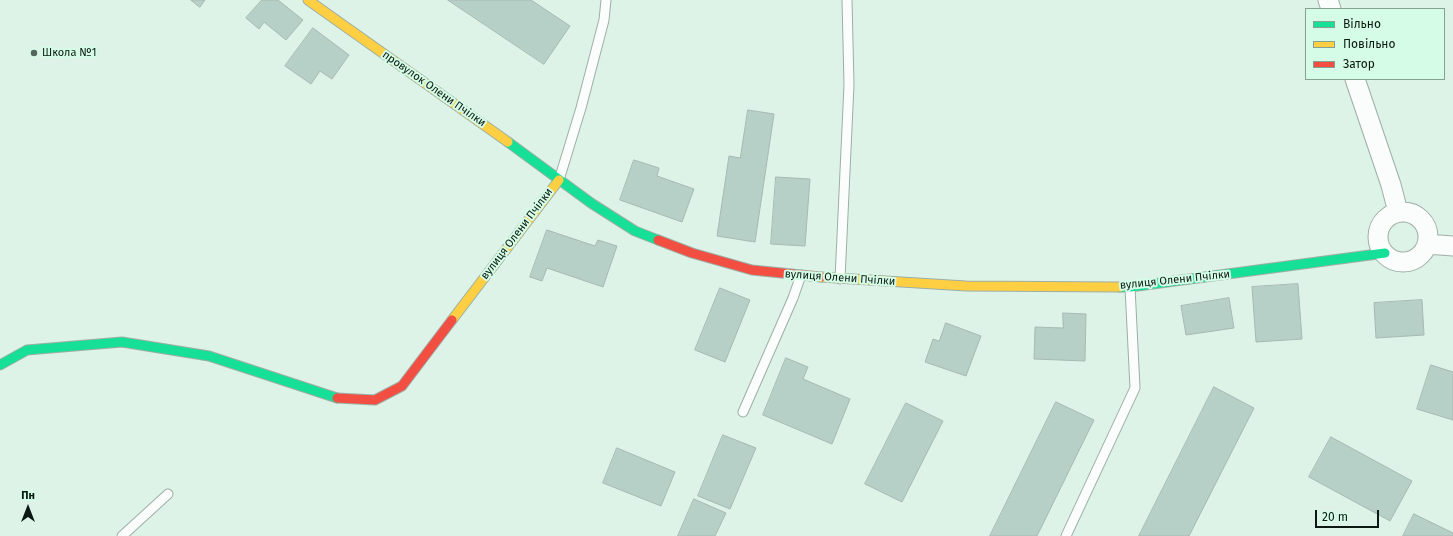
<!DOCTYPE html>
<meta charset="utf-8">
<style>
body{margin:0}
#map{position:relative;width:1453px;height:536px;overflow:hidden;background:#def3e7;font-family:"Fira Sans",sans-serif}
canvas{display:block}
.legend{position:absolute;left:1305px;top:8px;width:140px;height:72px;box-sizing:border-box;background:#d5fce6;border:1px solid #84a191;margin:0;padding:5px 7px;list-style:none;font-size:12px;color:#0b1912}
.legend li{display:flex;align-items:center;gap:8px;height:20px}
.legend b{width:20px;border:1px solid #84a191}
.north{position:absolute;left:8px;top:488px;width:40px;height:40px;-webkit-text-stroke:3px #d5fce6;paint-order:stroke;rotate:0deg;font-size:11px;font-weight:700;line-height:16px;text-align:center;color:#0b1912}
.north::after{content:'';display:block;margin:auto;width:14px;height:18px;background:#0b1912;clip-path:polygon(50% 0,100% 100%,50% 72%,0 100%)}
.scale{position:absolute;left:1315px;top:510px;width:64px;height:18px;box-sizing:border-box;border:2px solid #0b1912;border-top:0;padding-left:5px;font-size:12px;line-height:14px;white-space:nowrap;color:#0b1912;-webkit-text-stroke:3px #d5fce6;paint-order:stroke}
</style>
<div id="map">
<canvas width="1453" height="536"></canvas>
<ul class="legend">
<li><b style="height:5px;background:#16e098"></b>Вільно</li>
<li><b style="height:5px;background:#ffcf43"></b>Повільно</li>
<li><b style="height:5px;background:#f24e42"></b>Затор</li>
</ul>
<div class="north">Пн</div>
<div class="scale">20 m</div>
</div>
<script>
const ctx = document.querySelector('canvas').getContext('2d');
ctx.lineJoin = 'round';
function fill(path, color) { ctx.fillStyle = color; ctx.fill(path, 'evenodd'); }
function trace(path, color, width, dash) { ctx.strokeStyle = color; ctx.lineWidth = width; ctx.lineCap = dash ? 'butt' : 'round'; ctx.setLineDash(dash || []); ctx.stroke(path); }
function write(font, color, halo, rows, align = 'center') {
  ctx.font = font + ' "Fira Sans",sans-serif'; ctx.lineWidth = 4; ctx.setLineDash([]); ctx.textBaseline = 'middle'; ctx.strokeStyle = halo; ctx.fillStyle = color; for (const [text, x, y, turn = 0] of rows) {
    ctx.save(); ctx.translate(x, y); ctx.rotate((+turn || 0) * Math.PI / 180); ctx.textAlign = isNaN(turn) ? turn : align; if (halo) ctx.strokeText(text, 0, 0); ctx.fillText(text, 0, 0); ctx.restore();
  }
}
const building = new Path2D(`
 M191,0H205L200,7Z
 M262,0H278L303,20L286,40L264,22L259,29L246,18Z
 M448,0H531L570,26L544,64Z
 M313,28L349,55L332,79L320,71L311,84L285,66Z
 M748,110L774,114L755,242L717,236L729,156L740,158Z
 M634,160L659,168L657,176L694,189L682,222L620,200Z
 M776,177L810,179L805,246L771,244Z
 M547,230L595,246L598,240L617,246L603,287L547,268L542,281L530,277Z
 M1298,284L1302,339L1256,342L1252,287Z
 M720,288L750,300L725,362L695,350Z
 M1229,298L1234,328L1186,335L1181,306Z
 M1422,300L1424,335L1376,338L1374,303Z
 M1063,313L1086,314L1085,361L1034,359L1035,327L1063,328Z
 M946,323L981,336L966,376L925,362L933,339L939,341Z
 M786,358L808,367L803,379L850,399L832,444L763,415Z
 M1431,365L1453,372V420L1417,409Z
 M1214,387L1254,408L1189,536H1139Z
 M1056,402L1094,420L1037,536H990Z
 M906,403L943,421L902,502L865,484Z
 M723,435L756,448L730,509L698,496Z
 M1331,437L1412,481L1390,521L1309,477Z
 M617,448L675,472L661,506L603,483Z
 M694,499L726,513L715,536H678Z
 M1414,514L1453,533V536H1403Z`);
const lane = new Path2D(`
 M559,180L581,108L604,20L606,0
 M840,279L849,85L847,0
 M743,412L793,298L801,275
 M122,536L168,494
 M1066,536L1135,388L1130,287`);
const street = new Path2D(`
 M1328,0L1331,9
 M1355,79L1391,185L1398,212
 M1378 237a25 25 0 1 1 50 0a25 25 0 1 1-50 0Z
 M1427,244L1453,246`);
const fast = new Path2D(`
 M508,142L591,203L635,231L658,240
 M1120,287H1130L1385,253
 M0,365L27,350L122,342L209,356L337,398`);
const slow = new Path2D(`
 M308,0L508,142
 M821,277L966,286L1120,287
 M452,320L559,180`);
const jam = new Path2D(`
 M658,240L692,253L752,270L821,277
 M337,398L375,400L402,386L452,320`);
const markers = [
 [34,53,4,"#55655d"]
];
const poiNames = [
 ["Школа №1",42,53]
];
const streetNames = [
 ["провулок Олени Пчілки",434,89,35],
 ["вулиця Олени Пчілки",517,234,-53],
 ["вулиця Олени Пчілки",840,278,4],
 ["вулиця Олени Пчілки",1175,280,-6]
];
fill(building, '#b6cfc7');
trace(building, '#a6b9b2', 1);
trace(lane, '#9eaea5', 11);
trace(street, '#9eaea5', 21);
trace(fast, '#9eaea5', 11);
trace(slow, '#9eaea5', 11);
trace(jam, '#9eaea5', 11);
trace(lane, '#fafdfb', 9);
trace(street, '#fafdfb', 19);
trace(fast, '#16e098', 9);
trace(slow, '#ffcf43', 9);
trace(jam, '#f24e42', 9);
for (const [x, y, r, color] of markers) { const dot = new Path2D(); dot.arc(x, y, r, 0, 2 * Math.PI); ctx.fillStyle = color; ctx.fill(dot); trace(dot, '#d5fce6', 1.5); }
write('11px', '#0b1912', '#d5fce6', poiNames, 'left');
write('11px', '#0b1912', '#d5fce6', streetNames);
</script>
